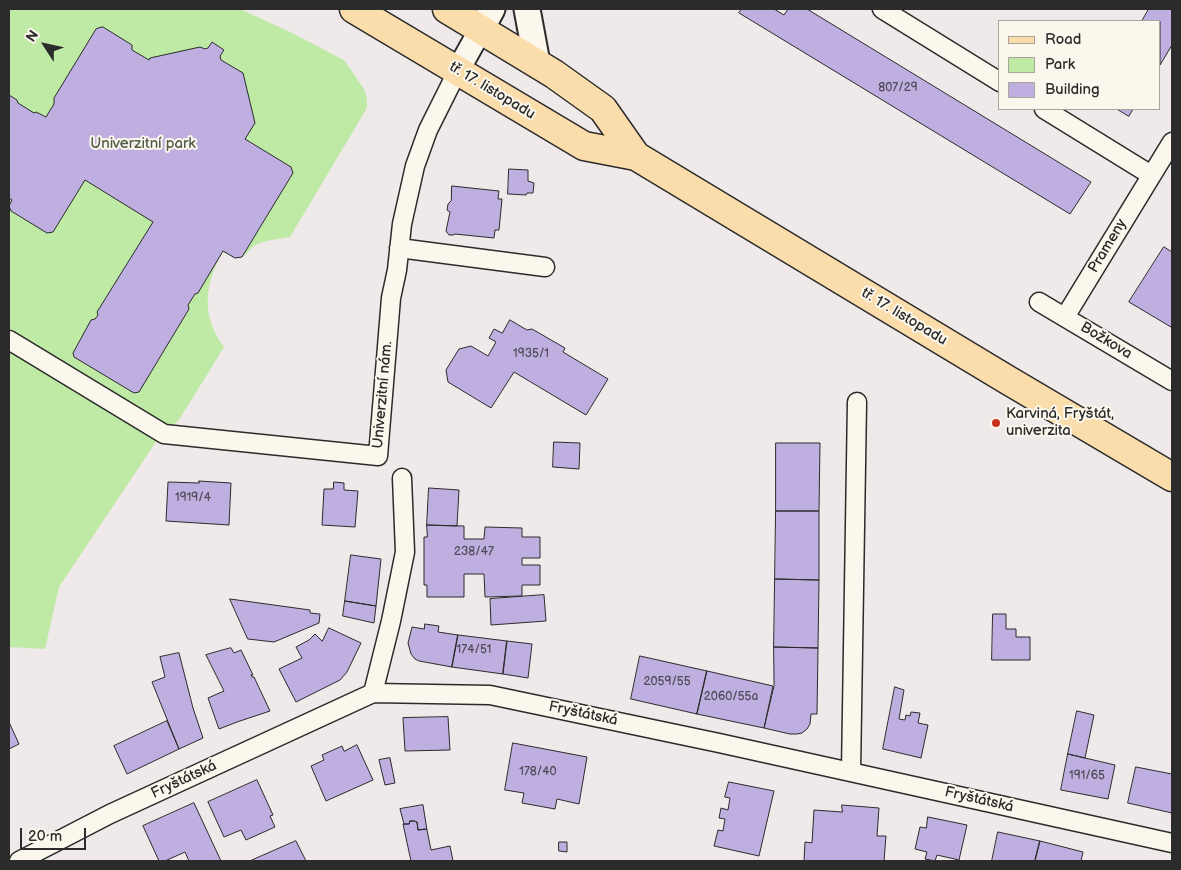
<!DOCTYPE html>
<meta charset="utf-8">
<style>
body{margin:0}
#map{position:relative;width:1181px;height:870px;overflow:hidden;background:#efe9ea;font-family:"Balsamiq Sans",sans-serif}
canvas{display:block}
.frame{position:absolute;inset:0;border:10px solid #2b2b2b;pointer-events:none}
.legend{position:absolute;left:998px;top:20px;width:162px;height:90px;box-sizing:border-box;background:#fbf7ec;border:1px solid #a8a59f;margin:0;padding:6px 9px;list-style:none;font-size:15px;color:#2b2b2b}
.legend li{display:flex;align-items:center;gap:10px;height:25px}
.legend b{width:25px;border:1px solid #a8a59f}
.north{position:absolute;left:20px;top:20px;width:50px;height:50px;-webkit-text-stroke:4px #fbf7ec;paint-order:stroke;rotate:305deg;font-size:14px;font-weight:700;line-height:20px;text-align:center;color:#2b2b2b}
.north::after{content:'';display:block;margin:auto;width:18px;height:22px;background:#2b2b2b;clip-path:polygon(50% 0,100% 100%,50% 72%,0 100%)}
.scale{position:absolute;left:20px;top:828px;width:66px;height:22px;box-sizing:border-box;border:2px solid #2b2b2b;border-top:0;padding-left:6px;font-size:15px;line-height:18px;white-space:nowrap;color:#2b2b2b;-webkit-text-stroke:4px #fbf7ec;paint-order:stroke}
</style>
<div id="map">
<canvas width="1181" height="870"></canvas>
<div class="frame"></div>
<ul class="legend">
<li><b style="height:6px;background:#fbddab"></b>Road</li>
<li><b style="height:14px;background:#bfeaa6"></b>Park</li>
<li><b style="height:14px;background:#beafe0"></b>Building</li>
</ul>
<div class="north">N</div>
<div class="scale">20 m</div>
</div>
<script>
const ctx = document.querySelector('canvas').getContext('2d');
ctx.lineJoin = 'round';
function fill(path, color) { ctx.fillStyle = color; ctx.fill(path, 'evenodd'); }
function trace(path, color, width, dash) { ctx.strokeStyle = color; ctx.lineWidth = width; ctx.lineCap = dash ? 'butt' : 'round'; ctx.setLineDash(dash || []); ctx.stroke(path); }
function write(font, color, halo, rows, align = 'center') {
  ctx.font = font + ' "Balsamiq Sans",sans-serif'; ctx.lineWidth = 4; ctx.setLineDash([]); ctx.textBaseline = 'middle'; ctx.strokeStyle = halo; ctx.fillStyle = color; for (const [text, x, y, turn = 0] of rows) {
    ctx.save(); ctx.translate(x, y); ctx.rotate((+turn || 0) * Math.PI / 180); ctx.textAlign = isNaN(turn) ? turn : align; if (halo) ctx.strokeText(text, 0, 0); ctx.fillText(text, 0, 0); ctx.restore();
  }
}
const green = new Path2D(`
 M9,9H240L290,32L344,60L364,89L367,99V108L290,237C278,239 265,240 254,246C249,249 245,258 238,258C233,258 227,254 223,252C204,284 201,316 224,347L179,420L160,436L59,587L45,649L9,647Z`);
const building = new Path2D(`
 M742,9H774L784,15L788,9H807L1091,182L1070,214L739,13Z
 M1149,9H1172V45L1160,65V21H1142Z
 M103,27L132,45V50L149,60L150,58L200,47L205,49L208,48L212,42L224,50L220,56L221,60L243,73L255,123L245,139L291,167L293,173L242,257L235,258L223,251L198,293L195,294L188,305L189,309L139,392L134,393L74,357L73,353L91,320L95,319L98,315L97,312L153,222L85,180L53,232L47,233L11,211L9,206L12,200L9,198V95L17,100L18,103L34,113L36,112L46,117L54,104V98L96,29Z
 M1117,109H1133L1129,116Z
 M509,169L528,170V181L534,183L533,193H527L526,195L508,194Z
 M452,186L499,191L498,199H502L499,230H495L494,238L455,234L453,235H449L446,231L450,212L447,210L448,204L451,201Z
 M1164,247L1172,252V324L1171,327L1129,302Z
 M510,320L527,330L532,329L565,348L563,352L608,379L586,415L514,372L491,408L448,382L446,370L459,349L471,346L488,356L496,342L489,338L494,329L502,333Z
 M554,442L580,443L579,469L553,467Z
 M776,443H820L819,511H776Z
 M199,481L231,483L229,525L166,521L168,482L199,483Z
 M334,482L344,483V490L358,491L355,527L322,525L324,489H333Z
 M429,488L459,490L457,526L427,525Z
 M776,511H819V580L775,579Z
 M427,525L464,526V539H484L485,527L522,528V537H540V558H522V565H540V585H522V596L485,597L484,574H464V597H427V585H424V537H427Z
 M351,555L381,559L376,606L345,601Z
 M775,579L819,580L818,648L774,647Z
 M544,595L546,621L491,625L490,599Z
 M230,599L310,610V613L320,614L319,623L274,642L248,639Z
 M345,601L376,606L374,623L343,616Z
 M993,614H1006V629H1016V637H1030V660H992Z
 M425,624L439,626L438,632L458,635L452,667L419,661L415,659L411,654L408,643L412,627L424,629Z
 M329,628L361,643L347,672L340,680L296,702L279,669L302,658L296,647L309,640L315,634L322,641Z
 M458,635L507,641L503,674L452,667Z
 M507,641L532,644L528,678L503,674Z
 M774,647L818,648L817,714H811L810,724L807,729L802,733L797,734H790L764,728L774,686Z
 M231,648L234,653L241,650L253,675H251L252,677H254L270,711L237,722L219,729L208,698L224,691L206,655Z
 M179,653L193,708L203,738L179,749L152,682L165,677L160,657Z
 M640,656L707,671L697,714L631,699Z
 M707,671L773,686L764,728L697,714Z
 M895,687L904,690L899,719L905,720L906,715L910,716L911,712L920,713L918,723L928,725L921,758L883,749Z
 M1077,711L1094,715L1085,758L1068,754Z
 M448,717L450,750L405,751L403,718Z
 M167,721L179,749L127,774L114,746Z
 M9,722L19,744L9,749Z
 M513,743L587,757L579,804L557,799L555,809L522,803L524,793L505,790Z
 M357,745L373,780L326,801L311,766L324,760L322,755L342,746L344,751Z
 M1068,754L1115,765L1108,799L1061,790Z
 M390,758L395,783L385,785L379,760Z
 M1136,767L1172,774V813L1128,803Z
 M257,780L273,815L270,816L275,827L246,840L241,830L224,837L208,802Z
 M729,782L774,791L759,856L714,846L718,830L723,831L725,819L719,818L721,808L728,810L730,798L725,797Z
 M194,803L221,861H189L185,852L165,861H159L143,826Z
 M423,805L427,830L426,829L418,830L417,822L414,821H410L409,824H404L400,809Z
 M842,805L879,808L877,836H886L884,861H804L805,842L812,843L814,810L842,812Z
 M928,817L967,825L959,860L937,855L935,861L925,859L927,852L915,849L920,827L926,828Z
 M410,821H414L417,822L418,830L426,829L427,830L431,850L450,846L453,861H411L403,824H409Z
 M998,832L1040,841L1035,861H992Z
 M296,841L306,861H250Z
 M1040,841L1083,852L1081,861H1035Z
 M559,842H567V852L559,851Z`);
const minor = new Path2D(`
 M882,9L1000,82
 M1044,109L1151,175
 M399,248L545,267
 M1039,302L1172,381
 M1065,317L1172,142
 M9,340L164,434L378,456L391,298L397,270L402,224L415,166L428,130L458,70
 M373,693L391,621L405,552L402,478
 M851,772L857,402
 M19,861L110,814L373,693L490,695L719,743L1172,843`);
const tertiary = new Path2D(`
 M458,70L481,29`);
const secondary = new Path2D(`
 M527,9L537,63
 M481,29L492,9`);
const primary = new Path2D(`
 M354,9L584,146L636,156L1006,379L1172,477
 M447,9L554,74L603,109L636,156`);
const markers = [
 [996,423,5,"#c8321e"]
];
const numberNames = [
 ["807/29",898,88],
 ["1935/1",531,354],
 ["1919/4",193,498],
 ["238/47",474,552],
 ["174/51",474,650],
 ["2059/55",667,682],
 ["2060/55a",731,697],
 ["178/40",538,772],
 ["191/65",1087,776]
];
const streetNames = [
 ["tř. 17. listopadu",492,91,31],
 ["Prameny",1108,246,-59],
 ["tř. 17. listopadu",904,317,31],
 ["Božkova",1106,341,31],
 ["Univerzitní nám.",383,395,-85],
 ["Fryštátská",583,714,12],
 ["Fryštátská",184,780,-25],
 ["Fryštátská",979,800,13]
];
const parkNames = [
 ["Univerzitní park",143,144]
];
const poiNames = [
 ["Karviná, Fryštát,",1006,414],
 ["univerzita",1006,431]
];
fill(green, '#bfeaa6');
fill(building, '#beafe0');
trace(building, '#2b2b2b', 1);
trace(minor, '#2b2b2b', 21);
trace(tertiary, '#2b2b2b', 26);
trace(secondary, '#2b2b2b', 29);
trace(primary, '#2b2b2b', 31);
trace(minor, '#fbf7ec', 18);
trace(tertiary, '#fbf7ec', 22);
trace(secondary, '#fbf7ec', 25);
trace(primary, '#fbddab', 28);
for (const [x, y, r, color] of markers) { const dot = new Path2D(); dot.arc(x, y, r, 0, 2 * Math.PI); ctx.fillStyle = color; ctx.fill(dot); trace(dot, '#fbf7ec', 2); }
write('12px', '#504c58', null, numberNames);
write('15px', '#2b2b2b', '#fbf7ec', streetNames);
write('15px', '#505b4a', '#fbf7ec', parkNames);
write('15px', '#2b2b2b', '#fbf7ec', poiNames, 'left');
</script>
